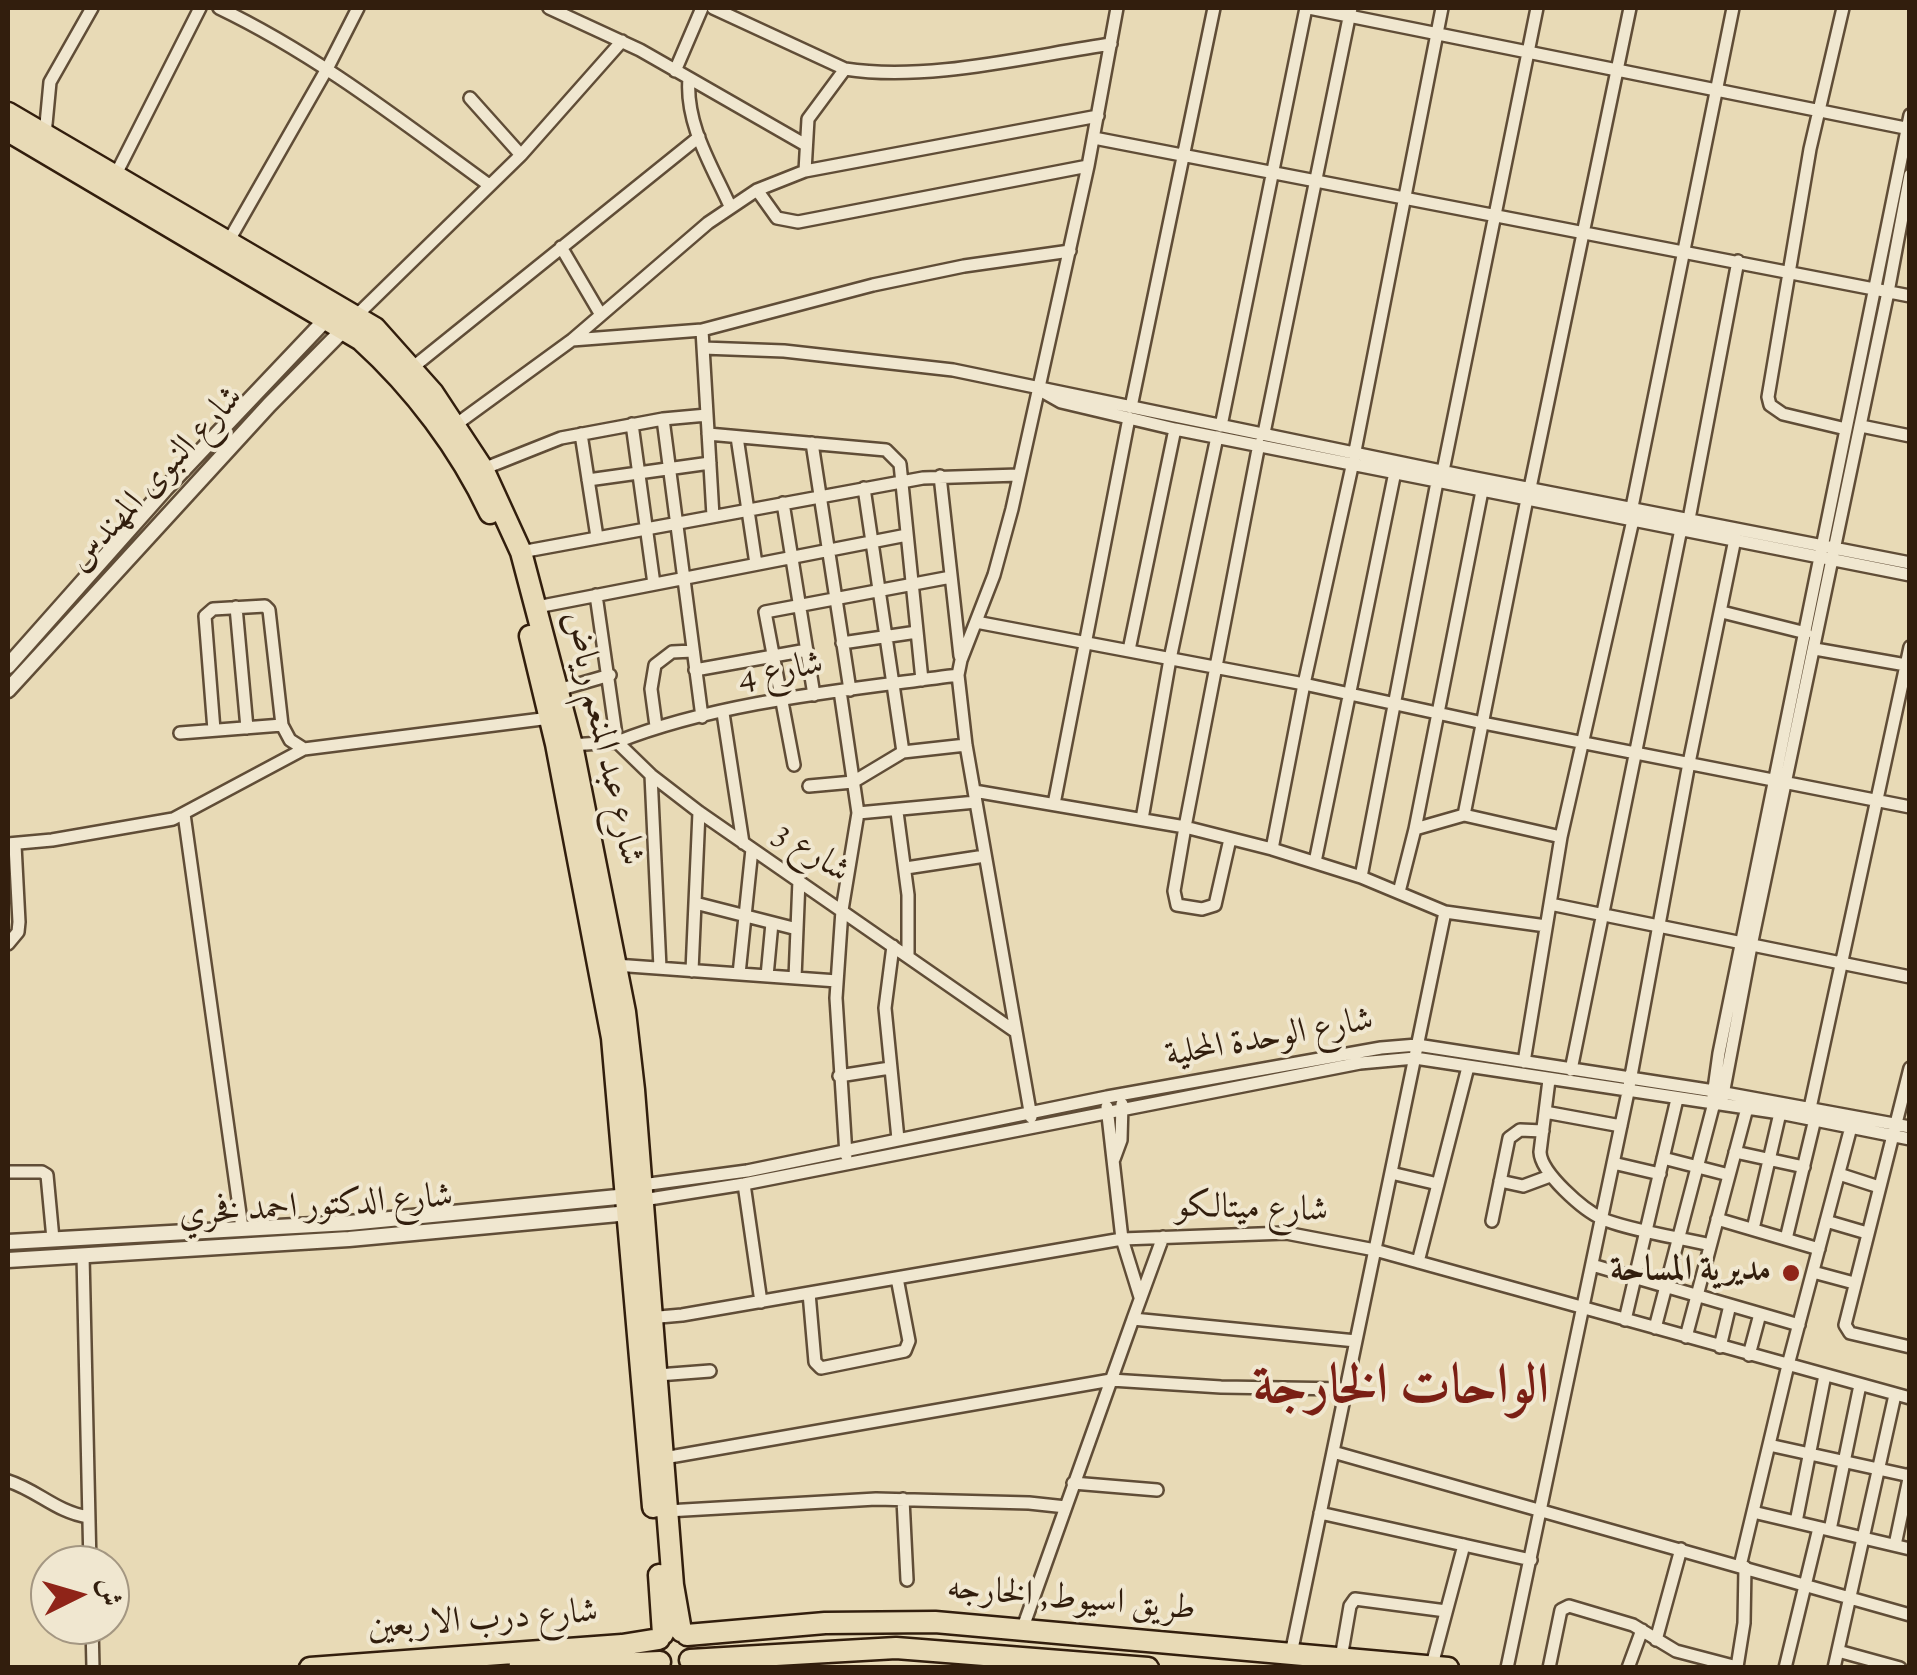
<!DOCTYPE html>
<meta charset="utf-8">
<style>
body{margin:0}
#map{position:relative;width:1917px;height:1675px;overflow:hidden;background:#e8dab6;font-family:"Sorts Mill Goudy",Amiri,serif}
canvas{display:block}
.frame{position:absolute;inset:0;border:10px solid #321e0d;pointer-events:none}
.north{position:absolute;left:30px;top:1545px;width:100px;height:100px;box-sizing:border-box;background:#f0e7d0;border:2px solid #a49782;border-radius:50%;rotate:85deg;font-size:28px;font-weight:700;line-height:40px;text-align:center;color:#321e0d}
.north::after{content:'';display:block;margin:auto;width:35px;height:45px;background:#8f2418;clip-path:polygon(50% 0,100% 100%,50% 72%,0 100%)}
</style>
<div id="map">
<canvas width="1917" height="1675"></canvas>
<div class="frame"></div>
<div class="north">ش</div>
</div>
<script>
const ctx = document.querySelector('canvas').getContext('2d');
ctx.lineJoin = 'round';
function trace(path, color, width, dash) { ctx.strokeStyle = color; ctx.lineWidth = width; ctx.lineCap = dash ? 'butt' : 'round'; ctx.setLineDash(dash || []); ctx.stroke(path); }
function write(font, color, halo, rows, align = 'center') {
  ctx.font = font + ' "Sorts Mill Goudy",Amiri,serif'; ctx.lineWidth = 8; ctx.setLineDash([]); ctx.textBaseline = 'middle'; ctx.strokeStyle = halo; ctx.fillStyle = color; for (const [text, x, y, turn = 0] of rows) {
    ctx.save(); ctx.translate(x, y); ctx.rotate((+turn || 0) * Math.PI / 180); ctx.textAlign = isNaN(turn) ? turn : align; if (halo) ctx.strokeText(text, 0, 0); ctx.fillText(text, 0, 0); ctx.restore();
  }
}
const minor = new Path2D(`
 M219,8C317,55 401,121 489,185
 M549,8L640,50L689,78C685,124 712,166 730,206
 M713,8L845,69
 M1309,8L1910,129
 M1843,8L1810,149L1768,397L1770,405L1783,414L1846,429
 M675,71L702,8
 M689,78L804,144
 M470,98L521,155
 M45,135L50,82L92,8
 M1094,138L1910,296
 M805,171L808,119L845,69C928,82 1028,56 1111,44
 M114,178L200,8
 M757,190L777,218L798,222L1088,166
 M228,242L328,67L358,8
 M561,247L601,315
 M356,316L521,155L622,41
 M702,330L713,516
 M572,340L702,330L873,285L964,266L1070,251
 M703,348L784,351L953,370L1465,476L1910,563
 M412,368L699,137
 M1038,389L1061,402L1175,429L1910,575
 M1131,407L1214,8
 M663,419L702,717
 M632,424L654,584
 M454,426L572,340L708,223L757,190L805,171L1098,116
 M1221,426L1306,8
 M1861,426L1910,436
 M1264,433L1351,8
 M581,434L597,537
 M708,434L886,450L900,464L922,680
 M737,437L756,564
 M812,443L850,690
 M1355,451L1442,8
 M483,469L561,438L663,419L707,415
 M1443,471L1537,8
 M940,476L960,656
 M588,480L710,463
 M864,488L903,752
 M1530,488L1630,8
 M783,503L814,695
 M1632,507L1733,8
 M1689,519L1738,261
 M521,552L923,478L1019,475
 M596,595L617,742C720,701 848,690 958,675
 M236,607L247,728
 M537,607L907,535
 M1722,612L1806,633
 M976,622L1304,684L1483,723L1910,807
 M842,643L917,632
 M1815,649L1906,665
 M1129,650L1175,429
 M695,670L807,650
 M558,690L610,675
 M840,691L858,813L842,910L836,998L846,1155
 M723,713L743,843
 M656,726L651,689L655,665L672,652L693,651
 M214,730L205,616L213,609L265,606L269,610L282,725L290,740L304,749
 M180,733L282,725
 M570,745L617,742L651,775L699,812L1016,1032
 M794,765L765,612L951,577
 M651,775L660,968
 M809,786L853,782L903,752L966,745
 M974,791L1185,827L1272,849L1361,877L1445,912L1546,926
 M1054,804L1129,418
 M897,812L908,895V957
 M858,813L976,802
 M184,814L242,1228
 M1464,815L1561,837
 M1142,819L1170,659L1217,437
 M1415,829L1482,491
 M1230,839L1215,905L1202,909L1177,905L1174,891L1185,827L1259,444
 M8,844L52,840L173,819L304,749L550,718
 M1272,849L1304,684L1353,462
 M1315,862L1395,472
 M906,868L985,856
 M1361,877L1437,482
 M1399,892L1415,829L1464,815L1527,499
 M695,903L797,929
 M1550,904L1910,977
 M8,944L18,932L19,922L15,845
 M893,946L885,1008L898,1139
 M615,965L837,981
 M692,971L699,812
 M739,974L752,849
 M767,976L772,923
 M795,978L799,880
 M1524,1062L1561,837L1633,520
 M1910,1068L1845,1325L1850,1333L1910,1347
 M1571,1070L1681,529
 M839,1076L890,1068
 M1549,1080L1540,1152C1541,1173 1583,1210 1603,1219C1628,1230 1681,1238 1710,1245
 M1713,1096L1719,1053L1910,115
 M1722,1100L1751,946L1888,292L1910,175
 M1107,1107L1122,1239L1140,1297
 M1810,1108L1910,647
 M1545,1112L1621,1126
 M1031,1117L966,745L958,675L961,660L994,575L1012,509L1088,166L1117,8
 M1735,1152L1804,1167
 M1663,1158L1729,1175
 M1114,1159L1121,1140L1122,1104
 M1613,1163L1660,1174
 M8,1172H42L47,1175L53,1239
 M1391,1173L1438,1184
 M1839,1174L1879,1187
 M1500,1181L1523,1186L1550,1176
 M744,1184L761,1302
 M642,1185L747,1171L1107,1097L1381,1048L1417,1045L1714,1091L1910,1127
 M643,1200L744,1184L1360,1063L1415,1058L1780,1113L1910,1139
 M1717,1219L1819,1249
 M1492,1221L1509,1138L1520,1130L1543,1131
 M1826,1221L1867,1233
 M1753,1229L1780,1113
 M1163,1237L1133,1319L1356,1341
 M1786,1239L1815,1119
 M83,1255L90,1565
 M1418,1262L1468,1067
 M1592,1265L1799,1325
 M1813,1272L1854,1283
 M809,1293L815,1362L821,1368L905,1351L909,1341L897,1278
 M648,1318L682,1315L1122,1239L1286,1233L1375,1250L1910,1398
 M1625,1320L1677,1099
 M1655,1328L1714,1103
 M1686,1337L1747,1108
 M1720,1347L1730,1305
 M1749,1355L1760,1314
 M658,1375L710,1371
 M1769,1445L1910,1476
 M1333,1452L1910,1615
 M664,1458L1111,1380L1221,1387L1346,1389
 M8,1481C37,1490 56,1512 88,1517
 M1073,1483L1157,1490
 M903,1499L907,1580
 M667,1511L876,1499L1029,1503L1066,1507
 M1753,1512L1910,1549
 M1320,1513L1531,1560
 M1796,1522L1825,1375
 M1830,1530L1860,1385
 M1895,1545L1910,1474
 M1740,1566L1788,1365L1851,1127
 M92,1625L93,1668
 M1022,1630L1133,1319
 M1656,1640L1681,1549
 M1838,1651L1900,1668
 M1291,1654L1445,912
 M1341,1658L1350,1606L1355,1599L1446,1611
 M1432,1665L1464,1545
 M1507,1668L1628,1092L1689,763L1735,539
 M1549,1668L1561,1610L1569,1606L1633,1625L1676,1651L1737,1667L1744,1623L1745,1567
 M1628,1668L1642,1630
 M1785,1668L1819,1528
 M1834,1668L1895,1395`);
const tertiary = new Path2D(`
 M8,666L165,489L331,314
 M8,690L269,405L348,325
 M8,1242L349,1223L628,1196
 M8,1260L349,1239L629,1213`);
const trunk = new Path2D(`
 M8,113L375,328L433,393L483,469L521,552L572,745L625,1012L634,1090L673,1585L681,1631
 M8,131L361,340C414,388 460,449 490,513
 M530,636L556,744L612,1038L653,1507
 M659,1575L663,1634
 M687,1635L825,1623L935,1622L1448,1668
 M690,1660L896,1648L1148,1668
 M310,1668L622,1645L659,1639
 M519,1668L660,1662`);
const markers = [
 [1791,1273,10,"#8f2418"]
];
const streetNames = [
 ["شارع النبوى المهندس",158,481,-47],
 ["شارع 4",781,674,-10],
 ["شارع عبد المنعم رياض",600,739,77],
 ["شارع 3",810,855,34],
 ["شارع الوحدة المحلية",1270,1041,-10],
 ["شارع الدكتور احمد فخري",316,1209,-4],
 ["شارع ميتالكو",1252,1212,2],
 ["طريق اسيوط, الخارجه",1071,1602,5],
 ["شارع درب الاربعين",483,1623,-4]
];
const poiNames = [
 ["مديرية المساحة",1771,1273]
];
const townNames = [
 ["الواحات الخارجة",1401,1393]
];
trace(minor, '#604d37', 16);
trace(tertiary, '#604d37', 19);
trace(trunk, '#321e0d', 25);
trace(minor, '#f0e7d0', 11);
trace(tertiary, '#f0e7d0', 14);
trace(trunk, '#e8dab6', 20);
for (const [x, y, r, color] of markers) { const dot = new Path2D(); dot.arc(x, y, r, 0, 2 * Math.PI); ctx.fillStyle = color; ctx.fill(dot); trace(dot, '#f0e7d0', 4); }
write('35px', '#321e0d', '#f0e7d0', streetNames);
write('bold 35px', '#321e0d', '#f0e7d0', poiNames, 'right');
write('bold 55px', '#7a1f14', '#f0e7d0', townNames);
</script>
